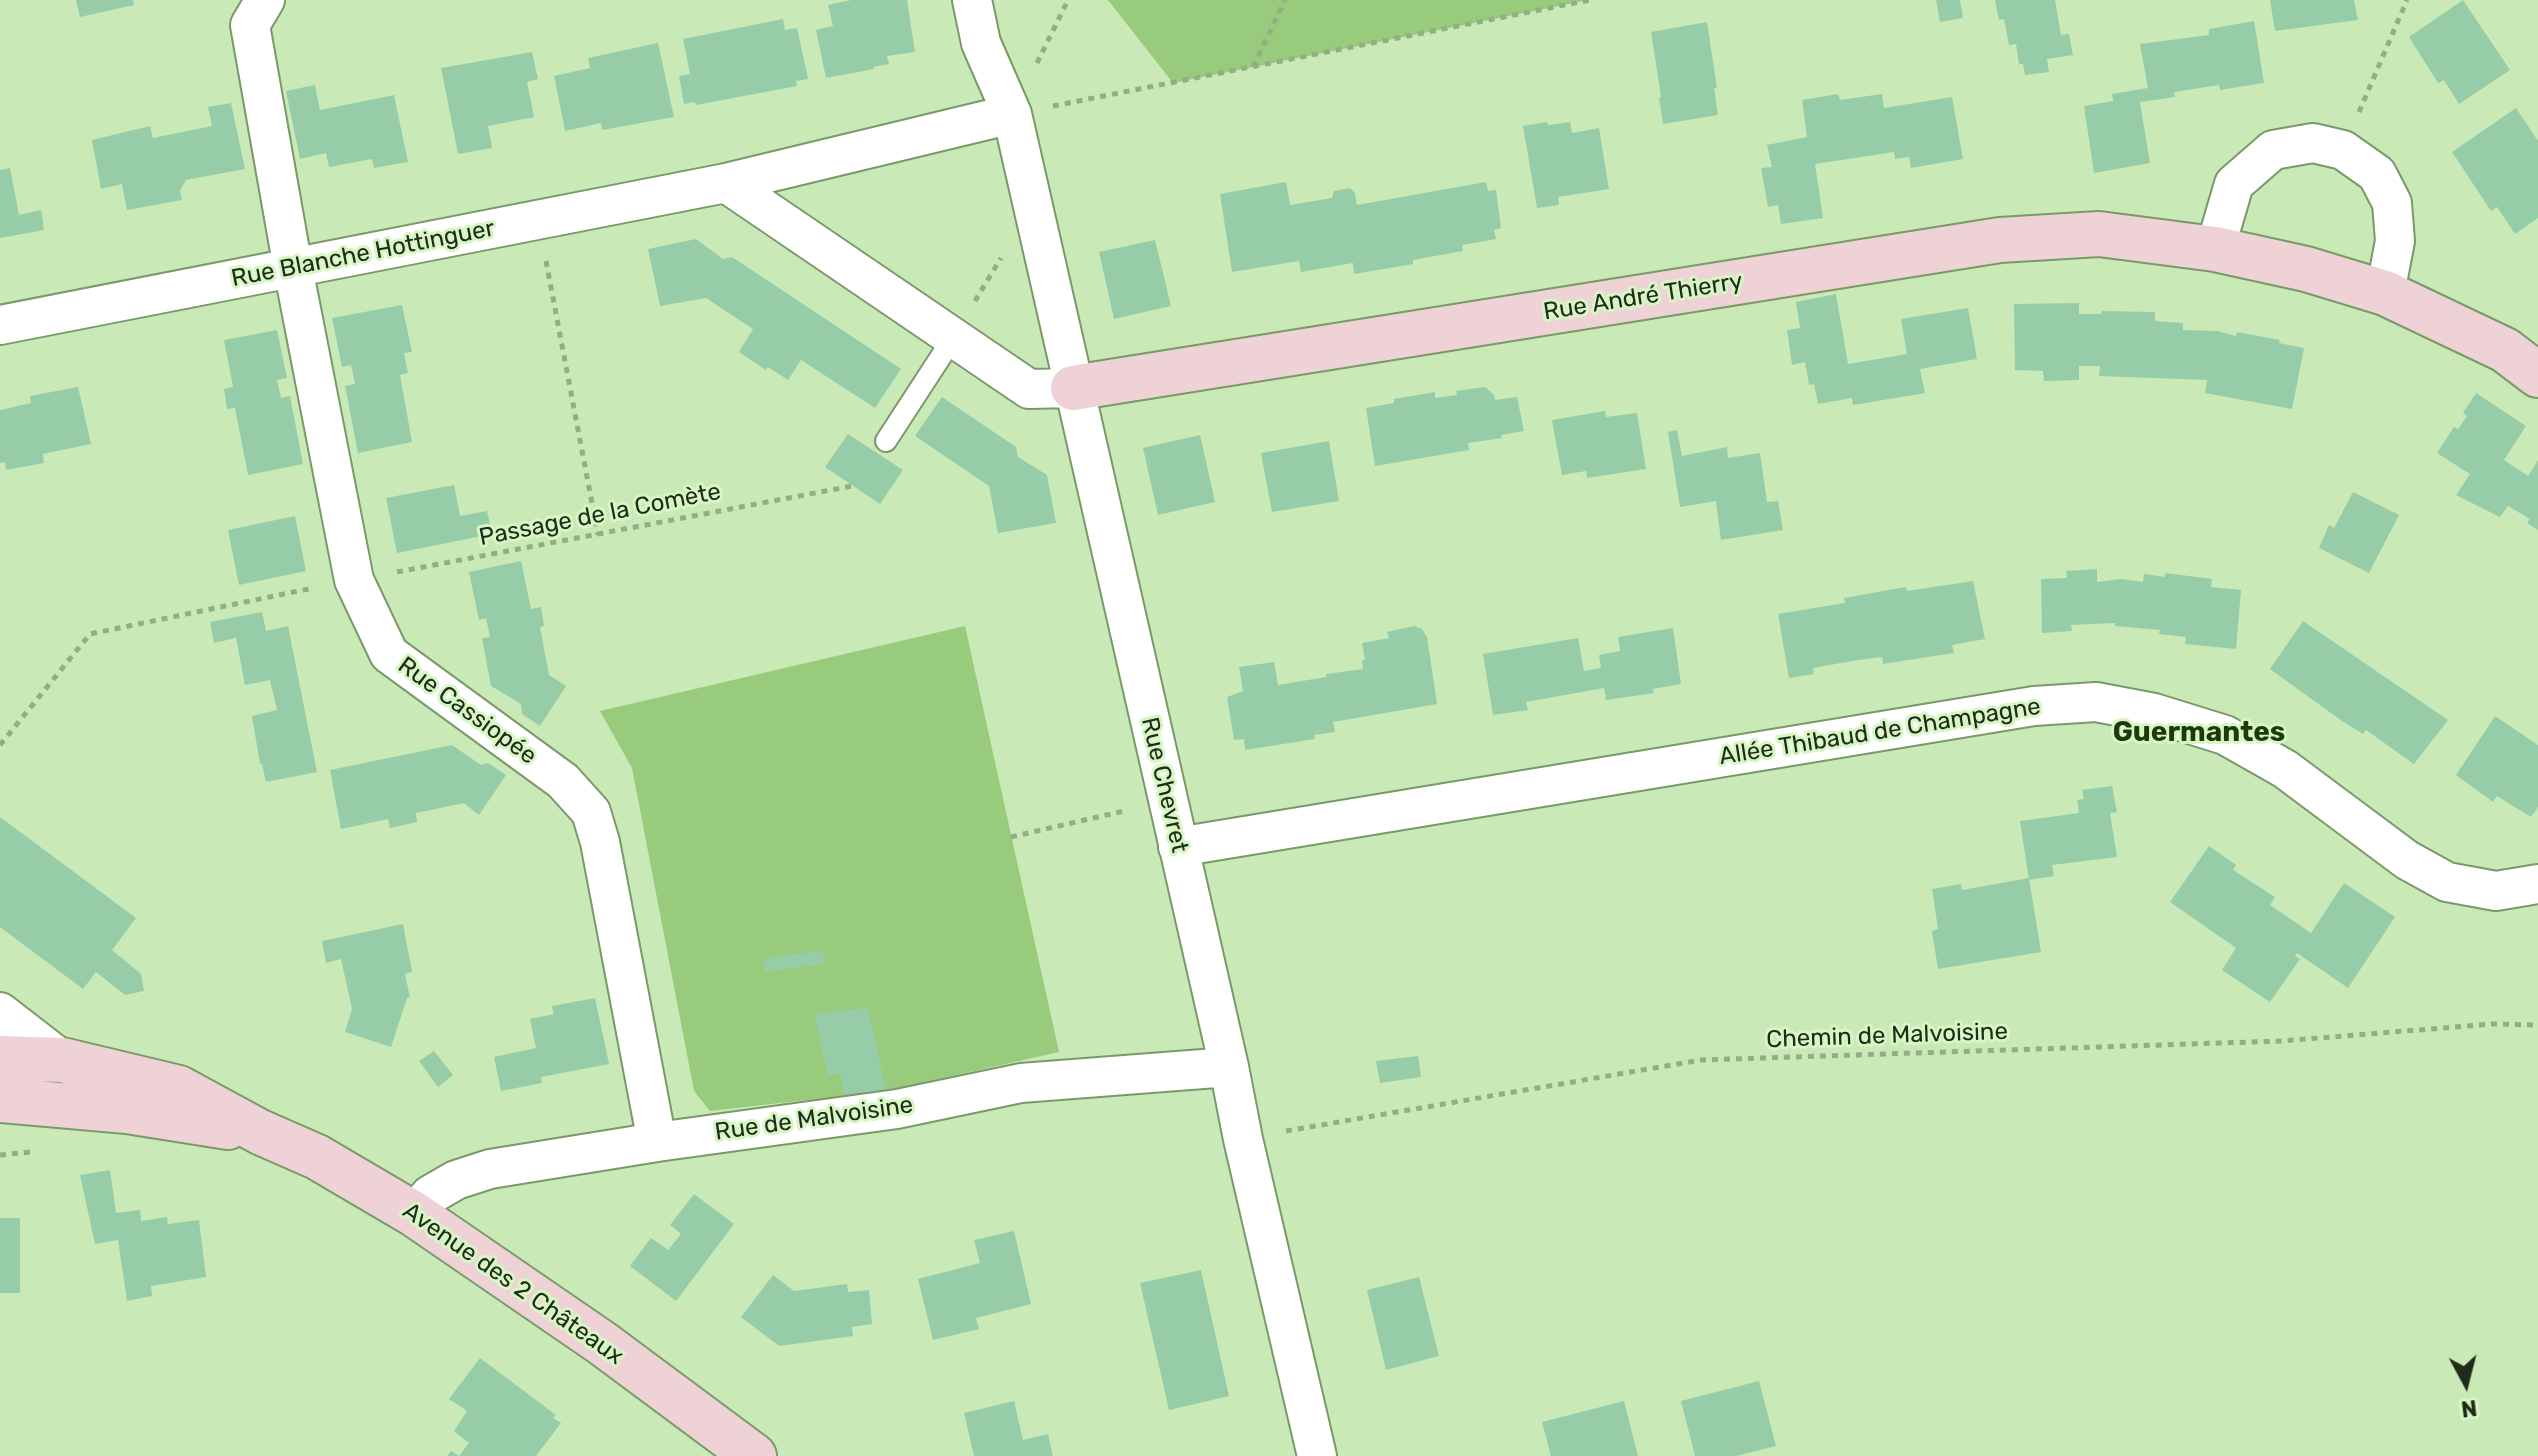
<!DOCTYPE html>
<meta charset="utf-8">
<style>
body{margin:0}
#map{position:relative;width:2538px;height:1456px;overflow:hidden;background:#c9eab7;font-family:Rubik,sans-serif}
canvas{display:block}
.north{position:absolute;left:2426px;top:1344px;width:80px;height:80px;-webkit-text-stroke:6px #d6f7c4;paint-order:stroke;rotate:173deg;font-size:22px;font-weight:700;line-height:32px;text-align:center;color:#202c19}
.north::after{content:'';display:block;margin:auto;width:28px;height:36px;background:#202c19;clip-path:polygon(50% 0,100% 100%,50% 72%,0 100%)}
</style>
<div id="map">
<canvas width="2538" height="1456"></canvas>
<div class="north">N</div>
</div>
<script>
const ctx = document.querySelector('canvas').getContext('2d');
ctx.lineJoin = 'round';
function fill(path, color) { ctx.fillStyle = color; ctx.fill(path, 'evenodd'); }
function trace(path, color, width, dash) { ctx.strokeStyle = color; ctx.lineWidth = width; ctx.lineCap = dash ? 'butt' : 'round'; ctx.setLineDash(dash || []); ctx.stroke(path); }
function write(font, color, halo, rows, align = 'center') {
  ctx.font = font + ' Rubik,sans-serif'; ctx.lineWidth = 6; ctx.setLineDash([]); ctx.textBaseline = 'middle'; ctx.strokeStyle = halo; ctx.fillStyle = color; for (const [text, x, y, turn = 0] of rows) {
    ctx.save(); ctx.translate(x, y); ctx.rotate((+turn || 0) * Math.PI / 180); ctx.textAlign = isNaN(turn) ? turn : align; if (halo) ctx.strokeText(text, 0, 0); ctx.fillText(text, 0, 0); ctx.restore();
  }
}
const green = new Path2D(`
 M1108,0H1589L1173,83Z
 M965,626L1059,1052L886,1091L710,1111L694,1091L632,768L600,711Z`);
const building = new Path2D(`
 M76,0H133L134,5L80,17Z
 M851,0H907L915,52L887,56L889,64L873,67L874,69L826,78L816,30L833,26L828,5Z
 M1936,0H1960L1963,18L1940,22Z
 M1995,0H2055L2061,35L2069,34L2073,55L2047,59L2049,72L2025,75L2023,64H2019L2016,44L2009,45L2004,19L1999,20Z
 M2270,0H2354L2358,20L2275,31Z
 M2463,0L2510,70L2459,104L2444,80L2438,83L2409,37Z
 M783,19L785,30L797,28L808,79L796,81L797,86L696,105L695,102L684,104L679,76L690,74L683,39Z
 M2254,21L2264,83L2220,90L2219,85L2174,92L2175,97L2140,102L2150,163L2094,173L2084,106L2113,101L2112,94L2148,88L2140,44L2209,35V29Z
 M1707,22L1717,88H1714L1718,115L1663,124L1659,98L1661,97L1651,32Z
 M658,43L674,117L602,130L601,123L565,131L554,76L590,68L588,58Z
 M532,52L538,79L527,82L534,117L488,126L492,148L458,154L441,68Z
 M315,85L320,110L394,95L408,162L374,168L372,159L329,167L326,153L300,159L286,91Z
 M1838,94L1840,100L1882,94L1884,108L1952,97L1963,159L1911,168L1909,157L1895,159L1894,152L1815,164L1823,218L1781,224L1778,205L1768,207L1761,168L1772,167L1767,145L1807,137L1802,100Z
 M231,103L245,169L186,180L180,191L182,200L127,210L122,184L101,189L92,140L150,126L153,138L212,126L208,107Z
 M2516,108L2538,141V218L2515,234L2497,207L2491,211L2452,152Z
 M1547,122L1548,125L1570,122L1572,133L1599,128L1609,189L1558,197L1559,205L1537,208L1523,126Z
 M10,168L19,215L41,210L44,230L0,238V170Z
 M1286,182L1290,205L1332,198L1334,191L1350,188L1355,193L1357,205L1486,182L1488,191L1496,190L1501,228L1494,230L1496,239L1462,245L1463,251L1413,260V264L1354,274L1353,263L1301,272L1299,261L1232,272L1220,194Z
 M696,239L723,259L732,257L901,369L875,408L801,360L788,380L768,367L766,370L739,352L753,329L706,298L660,306L648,249Z
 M1155,240L1171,306L1114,319L1099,252Z
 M1836,294L1848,364L1907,354L1901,319L1968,308L1977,359L1920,369L1925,393L1853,405L1852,398L1818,404L1814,384L1809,385L1805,362L1792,365L1787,330L1800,328L1796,302Z
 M2079,303V314H2101L2102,311L2155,312V321L2183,323V330L2217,331L2236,336L2237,332L2280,340L2279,343L2304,348L2292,409L2205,393L2207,380L2099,376L2100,366H2079V380L2044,381L2043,371L2015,370L2014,304Z
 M402,305L412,352L404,353L408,373L400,375L412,442L358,453L345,386L355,384L351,365L342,367L332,318Z
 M277,330L287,378L277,380L281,398L290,396L303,464L248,475L235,408L227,409L224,389L233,387L224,340Z
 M78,387L91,444L43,454L44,463L6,470L5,462L0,463V410L31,403L30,396Z
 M1485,387L1494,395L1495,400L1517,397L1524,431L1501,435L1502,438L1468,443L1469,450L1375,466L1366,408L1394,403V399L1435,392V398L1457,395L1456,391Z
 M2476,393L2526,426L2504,460L2528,476L2538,460V530L2527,523L2530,519L2508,506L2500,517L2456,495L2470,474L2437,453L2454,427L2458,429L2467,416L2463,413Z
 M942,397L1016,447L1018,457L1047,475L1056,523L998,533L989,486L915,436Z
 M1605,411L1606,417L1637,413L1646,469L1587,478L1586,471L1562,475L1552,420Z
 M1677,430L1682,456L1727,447L1728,458L1760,453L1767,502L1778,501L1783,530L1721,540L1716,501L1680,507L1668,432Z
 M848,434L903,470L880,504L825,467Z
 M1200,435L1215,502L1158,515L1143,448Z
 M1329,441L1339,501L1272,512L1261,453Z
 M454,485L460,516L487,511L492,534L397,553L386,498Z
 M2353,492L2399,515L2369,573L2319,548L2329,525L2334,528Z
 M295,516L306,571L239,585L228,530Z
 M521,561L531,609L541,607L544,626L540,627L549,675L566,686L540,726L522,714L521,704L491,686L482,638L490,637L486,618L479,620L469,572Z
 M2097,569V582L2121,579L2143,582L2144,574L2165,577V573L2212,579L2211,587L2241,590L2236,649L2185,644L2186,637L2159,634L2160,630L2115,626V623L2071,625L2072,631L2042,633L2041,579L2067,578L2066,571Z
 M1973,581L1985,639L1952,645L1954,653L1883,664L1882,657L1858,660L1813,668L1814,674L1789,678L1778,614L1845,603L1844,598L1906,587L1907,591Z
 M262,612L266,631L288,626L317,772L266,782L262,764H260L252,716L277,710L270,680L245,685L236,638L214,643L210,622Z
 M2303,621L2448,720L2414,764L2366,730L2363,734L2342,721L2270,669Z
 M1414,626L1422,629L1427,637L1437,704L1333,722L1335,732L1314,735L1315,739L1245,750L1244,739L1234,740L1227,697L1243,691L1239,667L1274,662L1278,685L1326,677V674L1363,669L1362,660H1365L1362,643L1389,638L1387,632Z
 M1673,628L1681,684L1653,689L1654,693L1606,700L1604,688L1526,702L1528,710L1493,715L1483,654L1578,638L1584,671L1601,668L1599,655L1620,651L1618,637Z
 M2495,716L2538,745V807L2531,817L2497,796L2493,802L2456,775Z
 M452,745L481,765L488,763L506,775L479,815L464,803L416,813L417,822L390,828L388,819L341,829L330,770Z
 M2112,786L2117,812L2110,813L2117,857L2052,865L2054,876L2029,880L2020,821L2079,813L2077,800L2084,799L2082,790Z
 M0,817L136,918L112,950L141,974L144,991L125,995L96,972L83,989L0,927Z
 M2209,846L2236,865L2233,870L2275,897L2270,905L2311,933L2344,883L2395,917L2348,988L2297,953L2295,956L2300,959L2270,1002L2222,970L2236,948L2170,902Z
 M2029,878L2041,952L1938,969L1932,931L1938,929L1932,889L1961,884L1962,890Z
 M403,924L412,972L405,974L410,997L407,998L391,1047L345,1032L352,1009L341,959L326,963L322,941Z
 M823,951L824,964L765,972L764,958Z
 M595,998L609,1064L541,1077L542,1083L501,1091L494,1057L536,1048L530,1019L554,1014L552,1006Z
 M868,1008L886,1091L845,1095L840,1074L828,1075L814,1014Z
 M434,1051L453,1075L438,1087L419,1061Z
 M1418,1056L1421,1077L1380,1083L1376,1061Z
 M110,1170L116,1213L140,1210L141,1221L167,1217L168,1224L199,1220L206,1277L151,1286L152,1296L127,1301L118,1240L95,1244L80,1175Z
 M694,1194L734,1224L676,1301L630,1266L651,1238L668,1250L681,1234L670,1225Z
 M0,1218H20V1293H0Z
 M1014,1231L1031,1304L976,1318L979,1329L933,1340L918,1279L980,1263L974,1240Z
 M1201,1270L1229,1396L1169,1410L1140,1283Z
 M773,1275L794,1291L847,1284L848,1292L869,1290L872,1324L852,1327L853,1336L779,1346L741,1317Z
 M1419,1277L1439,1356L1386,1370L1367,1290Z
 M480,1358L556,1415L553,1418L561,1423L536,1456H447L451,1451L459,1456L469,1443L454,1431L467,1411L449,1399Z
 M1759,1381L1776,1446L1736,1456H1695L1681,1401Z
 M1014,1401L1023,1440L1048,1434L1053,1456H974L964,1413Z
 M1624,1401L1638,1456H1551L1542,1422Z`);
const path = new Path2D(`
 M1037,63L1068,0
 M1253,67L1285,0
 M1053,106L1590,0
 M2359,112L2407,0
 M546,261L598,535
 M975,301L1001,258
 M397,572L852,486
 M0,745L90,634L313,588
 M1011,837L1128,810
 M1286,1131L1701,1060L2282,1041L2492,1024L2538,1025
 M0,1155L31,1152`);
const lane = new Path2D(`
 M886,441L953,338`);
const street = new Path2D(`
 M265,0L250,25L293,268L354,580L389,654L563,781L591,812L600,842L657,1142
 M972,0L981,43L1012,114L1229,1067L1243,1139L1317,1456
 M726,183L1029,389L1073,388
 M2215,249L2234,184L2273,150L2313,143L2343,150L2377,174L2392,203L2395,241L2385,293
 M0,325L726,183L1012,114
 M1178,847L2034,706L2096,702L2154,713L2225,735L2285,769L2407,860L2447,882L2496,891L2538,884
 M0,1012L62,1060
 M414,1214L430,1195L456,1180L490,1169L657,1142L897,1109L1021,1083L1229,1067`);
const secondary = new Path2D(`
 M1073,388L2000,240L2099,234L2215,249L2306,269L2385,293L2505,350L2538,375
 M0,1058L62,1060L179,1088L260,1132L317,1157L414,1214L602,1343L754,1456
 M0,1100L127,1111L228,1127`);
const streetNames = [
 ["Rue Blanche Hottinguer",363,254,-11],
 ["Rue André Thierry",1643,297,-9],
 ["Passage de la Comète",600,515,-11],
 ["Rue Cassiopée",467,711,36],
 ["Allée Thibaud de Champagne",1880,732,-9],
 ["Rue Chevret",1164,785,77],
 ["Chemin de Malvoisine",1887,1036,-2],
 ["Rue de Malvoisine",814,1119,-8],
 ["Avenue des 2 Châteaux",513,1284,35]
];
const quarterNames = [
 ["Guermantes",2199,733]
];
fill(green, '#99cb7d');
fill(building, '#96cda8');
trace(lane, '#7a9969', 24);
trace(street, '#7a9969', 42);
trace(secondary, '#7a9969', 48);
trace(path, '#93ad84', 5, [6, 6]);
trace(lane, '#fff', 20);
trace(street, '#fff', 38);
trace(secondary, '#efd2d5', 44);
write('24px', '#202c19', '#d6f7c4', streetNames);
write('bold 28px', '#1e390c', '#d6f7c4', quarterNames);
</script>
